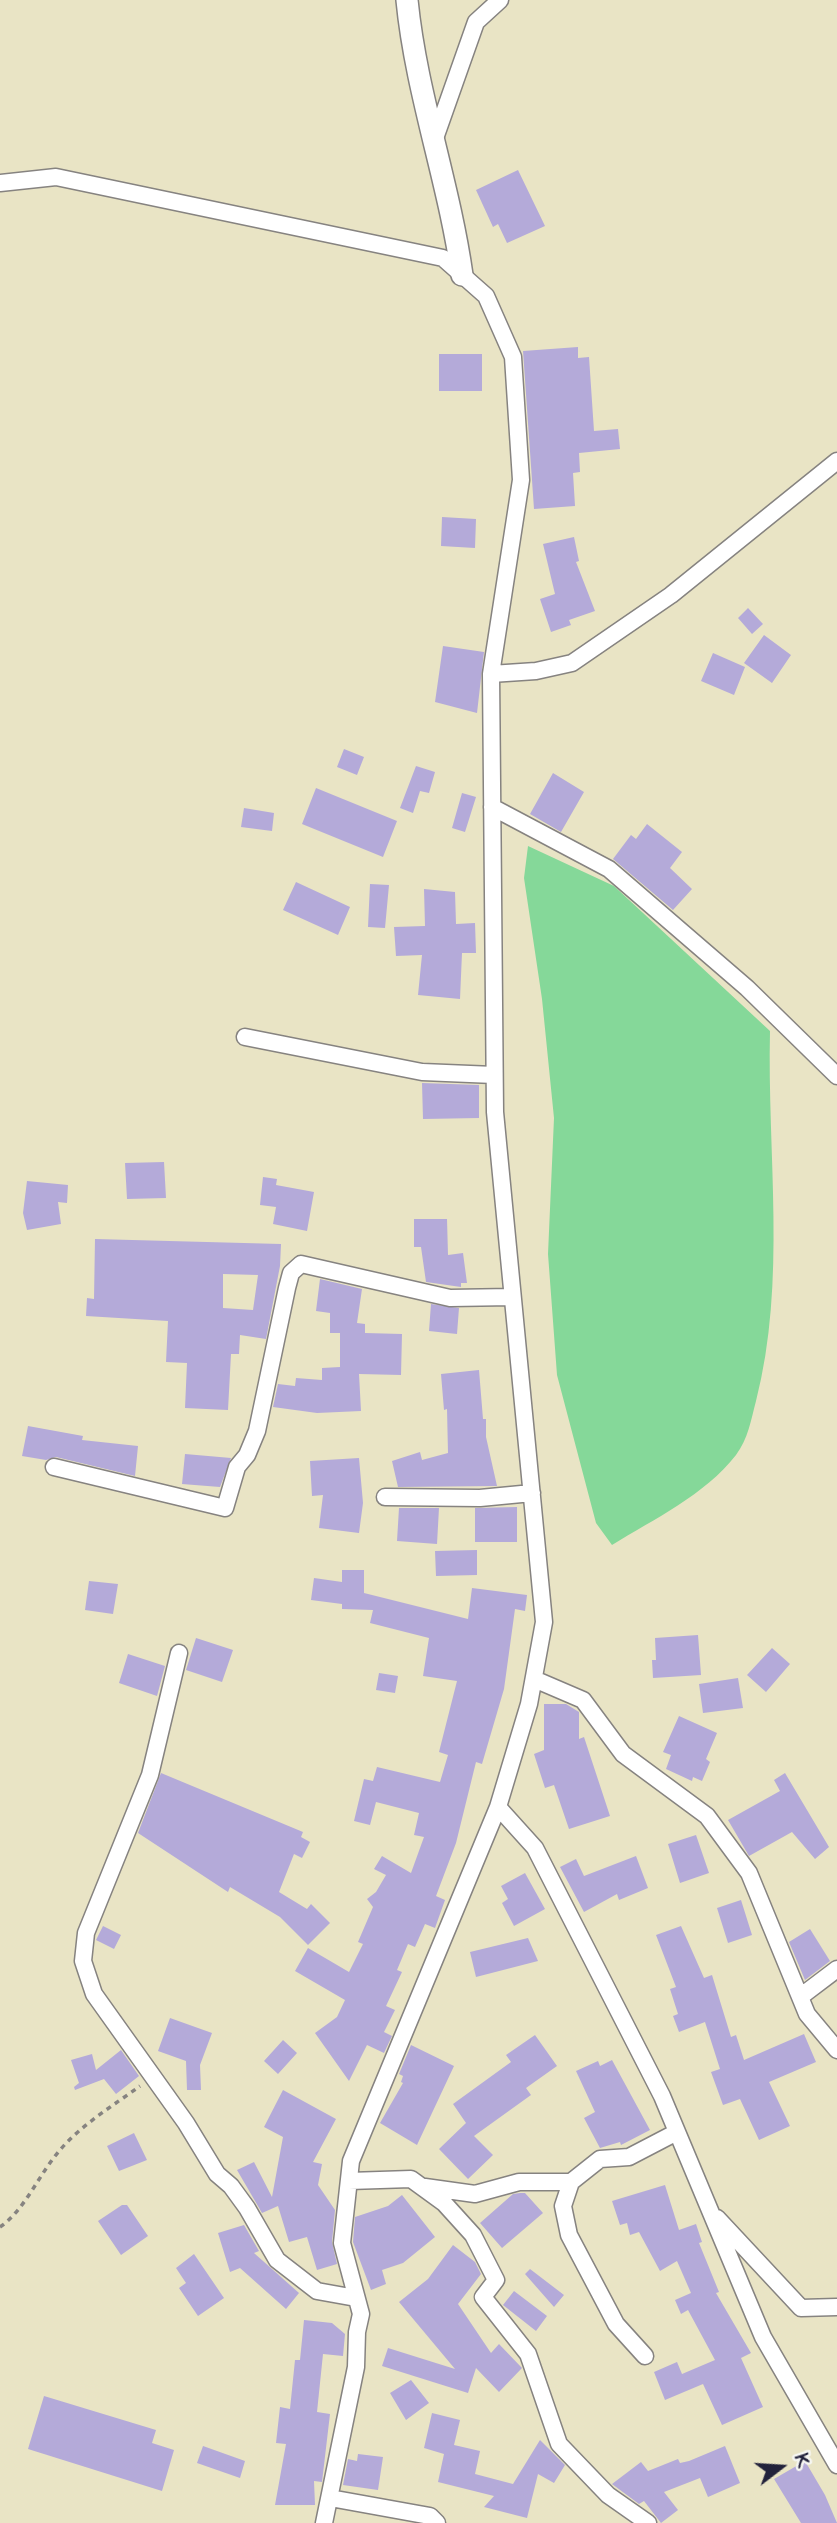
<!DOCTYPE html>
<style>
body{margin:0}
#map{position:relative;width:837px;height:2523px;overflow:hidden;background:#e9e4c5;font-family:Mynerve,sans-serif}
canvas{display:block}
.north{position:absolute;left:746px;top:2432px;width:70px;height:70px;-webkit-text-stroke:5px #f6f6f2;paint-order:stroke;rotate:73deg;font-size:19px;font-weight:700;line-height:28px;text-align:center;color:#22223b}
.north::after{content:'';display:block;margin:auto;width:24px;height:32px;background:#22223b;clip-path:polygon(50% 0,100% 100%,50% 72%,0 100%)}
</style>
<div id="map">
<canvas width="837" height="2523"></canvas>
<div class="north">K</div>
</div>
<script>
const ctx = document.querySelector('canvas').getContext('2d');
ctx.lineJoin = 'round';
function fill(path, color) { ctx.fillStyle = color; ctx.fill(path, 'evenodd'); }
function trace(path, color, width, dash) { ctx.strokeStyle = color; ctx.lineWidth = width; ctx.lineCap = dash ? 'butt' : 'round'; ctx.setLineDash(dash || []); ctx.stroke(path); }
const green = new Path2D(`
 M528,846L614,886L770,1031C767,1154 787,1281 756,1401C751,1420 748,1439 736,1455C705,1495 654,1519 612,1545L596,1523L557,1375L548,1254L554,1118L542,999L524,878Z`);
const building = new Path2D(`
 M518,170L545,226L507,243L498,224L493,227L476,190Z
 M578,347V358L589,357L594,431L618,429L620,449L579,453L580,472L573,473L575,506L534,509L523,351Z
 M439,354H482V391H439Z
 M442,517L476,519L475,548L441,546Z
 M574,537L579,561L576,562L595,611L569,620L571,625L551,632L540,599L555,594L543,544Z
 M748,608L763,624L752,634L738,618Z
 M764,635L791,655L772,683L744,663Z
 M443,646L484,652L477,713L435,702Z
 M713,653L745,667L734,695L701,681Z
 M344,749L364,757L357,775L337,767Z
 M416,766L435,772L429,793L420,791L413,813L400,808Z
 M553,773L584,792L561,832L530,814Z
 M316,788L397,821L383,857L302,824Z
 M462,793L476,797L465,832L452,828Z
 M244,808L274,813L272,831L241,827Z
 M647,824L682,852L670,868L692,889L673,910L613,859L631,835L636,839Z
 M296,882L350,907L338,935L283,910Z
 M370,884L389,885L385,928L368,927Z
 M424,889L455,892L456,924L475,923L476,953H462L460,999L418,995L422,955L396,956L394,927L425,926Z
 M422,1083L479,1085V1118L423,1119Z
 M164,1162L166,1198L127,1199L125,1163Z
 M263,1177L277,1179L276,1185L314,1192L307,1231L273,1224L276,1207L260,1205Z
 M27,1181L68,1185L67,1203L58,1202L61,1224L27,1230L23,1213Z
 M414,1219H447L448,1255L463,1253L467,1283H461V1287L426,1282L421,1247H414Z
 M95,1239L281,1244L280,1266L266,1339L240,1335L239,1354H231L228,1410L185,1408L187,1363L166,1362L168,1321L86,1316L87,1298L94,1299ZM223,1274L258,1275L253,1310L223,1308Z
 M320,1279L362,1289L357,1323L365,1324V1333L402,1334L401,1375L359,1374L361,1411L317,1413L273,1407L278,1384L295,1386L296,1378L322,1380V1368L340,1367V1333H330V1313L316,1311Z
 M431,1304L459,1308L457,1334L429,1331Z
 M479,1370L483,1419H486V1437L497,1486L398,1487L392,1461L420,1452L422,1460L448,1453L447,1409L444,1410L441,1374Z
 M28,1426L83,1436L82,1440L138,1446L135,1476L56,1457L46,1460L22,1456Z
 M185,1454L231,1458L220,1487L182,1484Z
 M359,1458L363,1503L359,1533L319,1528L323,1495L312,1496L310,1461Z
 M517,1507V1542H475V1508Z
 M399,1508H439L437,1544L397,1541Z
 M477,1550V1575L436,1576L435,1551Z
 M342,1570H364V1593L468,1619L472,1588L527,1595L525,1611L515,1609L504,1689L482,1764L476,1762L456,1843L436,1896L445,1900L435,1928L425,1924L415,1947L408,1944L397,1970L402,1972L386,2006L395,2010L384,2032L392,2036L384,2053L367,2045L349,2081L315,2033L337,2017L345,2000L295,1971L308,1948L349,1972L363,1944L358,1942L373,1907L367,1899L376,1892L386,1875L374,1869L382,1856L411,1873L424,1837L414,1835L419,1813L376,1802L370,1825L354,1821L364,1779L373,1781L377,1767L440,1782L448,1755L439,1752L457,1681L423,1676L429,1638L370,1623L373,1610L342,1609V1604L311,1600L314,1578L342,1582Z
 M89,1581L118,1584L113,1614L85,1610Z
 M698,1635L701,1675L653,1678L652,1660H656L655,1638Z
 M196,1638L233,1650L222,1682L186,1670Z
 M772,1648L790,1664L766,1692L747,1675Z
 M128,1654L165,1666L157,1696L119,1683Z
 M379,1673L398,1676L395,1693L376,1690Z
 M738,1678L743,1708L703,1713L699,1684Z
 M544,1704H566L579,1712V1739L584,1737L610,1816L569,1829L554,1785L545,1788L534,1754L544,1750Z
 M679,1716L717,1733L706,1759L710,1762L702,1781L693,1777L692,1781L666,1769L671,1755L663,1752Z
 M161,1773L303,1832L301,1837L310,1842L302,1858L294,1854L279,1892L307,1909L311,1904L330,1923L308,1945L280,1917L230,1887L228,1892L138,1833Z
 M785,1773L829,1847L815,1859L792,1832L749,1856L728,1820L780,1791L774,1780Z
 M696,1835L709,1873L680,1883L668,1844Z
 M636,1856L648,1888L619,1900L617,1894L584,1912L560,1867L576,1859L584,1876Z
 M525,1873L545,1909L514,1926L502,1903L508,1899L501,1886Z
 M741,1900L752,1935L728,1943L717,1908Z
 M103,1926L121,1935L114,1949L96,1940Z
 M681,1926L704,1978L712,1975L731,2037L736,2035L744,2060L804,2034L816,2062L769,2082L790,2126L759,2140L740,2099L723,2105L711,2072L720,2069L705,2022L679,2032L673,2016L678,2014L670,1989L676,1987L656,1935Z
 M810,1929L830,1961L805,1980L789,1942Z
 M528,1938L538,1961L476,1977L470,1952Z
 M170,2018L212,2033L200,2065L201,2090H187L186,2061L158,2051Z
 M535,2035L557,2066L526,2088L531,2095L474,2136L493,2155L468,2179L439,2149L466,2123L453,2104L511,2062L506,2055Z
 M283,2040L297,2053L278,2074L264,2061Z
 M411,2045L454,2066L417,2145L380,2123L403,2083L401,2082L403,2076L399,2074Z
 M121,2050L139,2076L116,2094L104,2079L75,2090L74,2087L79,2083L71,2060L92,2054L96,2070Z
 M612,2060L650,2130L621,2145L620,2142L600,2148L584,2118L595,2112L576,2071L598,2061L600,2066Z
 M283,2090L336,2119L313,2162L322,2164L318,2185L335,2210L332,2242L337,2264L317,2270L307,2237L289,2242L278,2206L262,2213L237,2170L254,2162L272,2197L283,2137L264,2127Z
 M134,2133L147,2160L119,2171L107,2146Z
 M665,2185L679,2230L696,2224L702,2242L699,2243L719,2292L716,2293L751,2353L741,2358L763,2407L722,2425L703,2384L665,2400L654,2372L677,2362L682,2374L715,2360L688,2310L681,2314L675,2300L691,2293L677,2261L660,2271L639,2232L630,2235L627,2223L620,2225L612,2201Z
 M520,2193H525L543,2213L502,2248L480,2223L513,2194Z
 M402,2195L435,2237L403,2263L382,2270L386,2284L371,2290L353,2242L355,2217L388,2206Z
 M122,2205H127L148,2236L121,2255L98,2221Z
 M244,2225L259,2251L254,2253L299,2293L286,2309L240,2268L230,2272L218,2233Z
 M453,2245L475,2262L481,2274L458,2304L491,2353L499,2344L522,2368L499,2392L476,2368L468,2393L382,2366L388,2348L455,2369L399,2302L428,2279Z
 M194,2254L224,2298L198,2316L179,2288L186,2283L176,2268Z
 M530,2269L564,2295L554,2307L525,2274Z
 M514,2291L547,2316L536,2331L503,2305Z
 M304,2320L332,2323L345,2334L343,2356L323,2354L317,2412L330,2414L322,2482L314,2481L315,2505H275L286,2444L276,2443L280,2407L290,2409L295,2360H300Z
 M411,2380L429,2403L406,2420L390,2393Z
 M44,2396L156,2430L152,2443L174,2450L162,2491L28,2449Z
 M432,2413L460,2420L454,2445L480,2451L475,2474L513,2484L540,2440L565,2465L554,2483L538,2474L527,2518L484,2507L494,2496L438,2482L444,2454L424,2448Z
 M203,2446L245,2461L240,2478L197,2463Z
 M725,2446L740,2483L708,2497L700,2478L664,2492L678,2510L661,2523L644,2501L639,2504L612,2484L641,2462L648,2471L678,2459L680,2463L689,2461Z
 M358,2454L383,2457L378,2490L343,2485L348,2459L357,2461Z
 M805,2461L825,2495L837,2523H801L774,2479Z`);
const path = new Path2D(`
 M0,2227C25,2210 39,2174 60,2150C81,2125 114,2105 140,2086`);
const minor = new Path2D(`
 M434,141L476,22L500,0
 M0,183L56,177L443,258L486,296L513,357L521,480L491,674L495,1112L544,1622L529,1704L498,1807L351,2161L342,2243L361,2314L357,2332L356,2367L324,2523
 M491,674L536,671L572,663L671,595L837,461
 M492,807L609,869L747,988L837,1076
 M245,1037L422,1072L494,1075
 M54,1467L225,1508L237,1467L247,1455L257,1431L287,1288L291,1273L301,1264L450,1298L512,1297
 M385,1497L480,1498L532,1493
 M179,1653L150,1775L86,1933L83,1961L94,1994L186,2123L217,2174L231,2186L247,2208L277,2260L317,2291L356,2298
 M534,1679L583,1700L623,1754L707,1816L749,1873L807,2014L837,2050
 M498,1807L535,1848L662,2096L763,2337L837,2465
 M800,1997L837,1969
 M349,2181L411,2179L444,2203L473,2235L496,2280L483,2297L528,2354L559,2444L608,2495L648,2523
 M425,2187L475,2194L519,2182H571
 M717,2218L801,2308L837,2307
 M645,2356L616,2324L569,2235L563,2206L571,2182L600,2159L629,2157L677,2132
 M330,2498L430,2516L437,2523`);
const tertiary = new Path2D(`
 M407,0C416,93 449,182 462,275`);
fill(green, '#85d899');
fill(building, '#b4aad9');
trace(minor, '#868380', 19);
trace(tertiary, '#868380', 24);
trace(path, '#868380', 3.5, [5, 5]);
trace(minor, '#fff', 16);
trace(tertiary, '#fff', 21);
</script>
